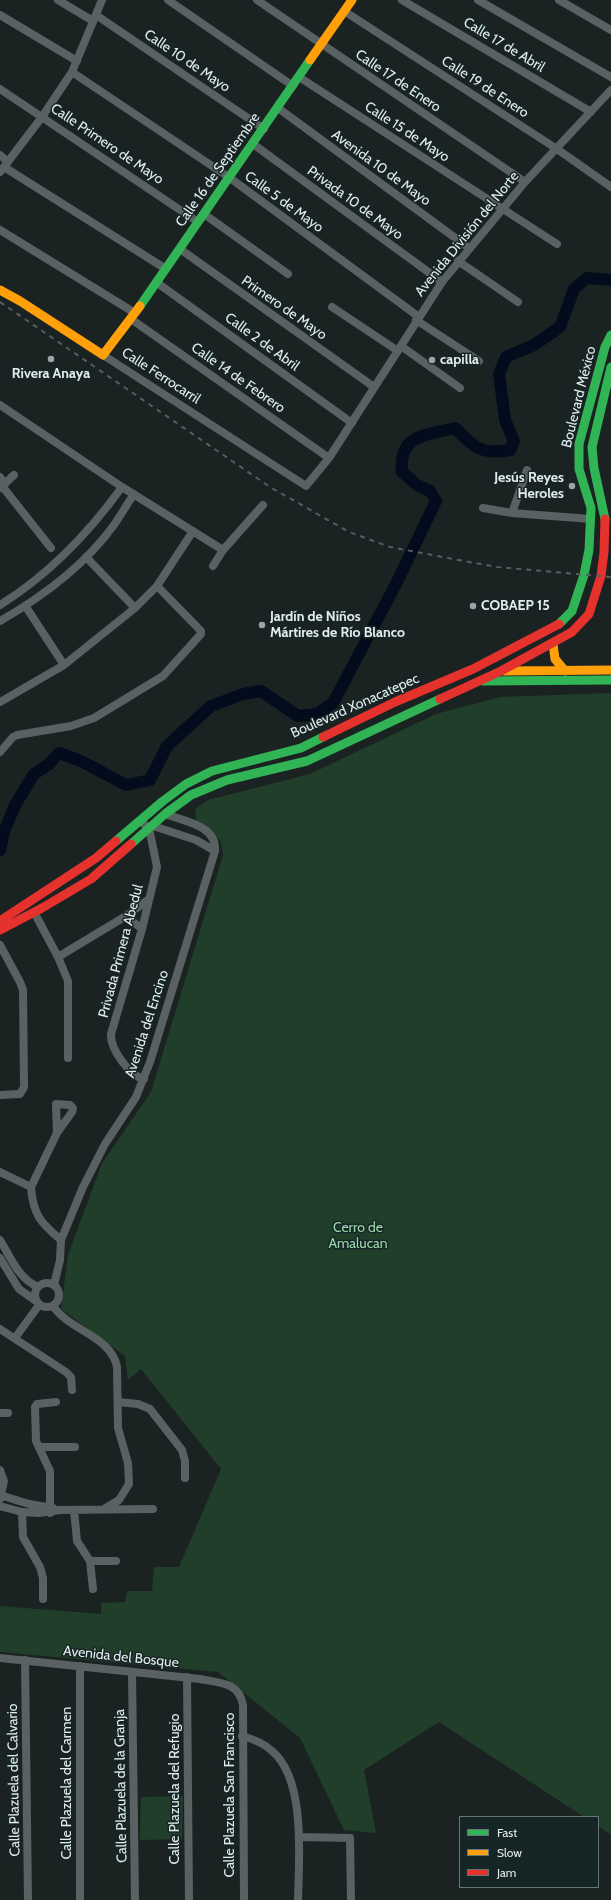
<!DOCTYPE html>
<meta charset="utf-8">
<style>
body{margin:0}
#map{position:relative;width:611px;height:1900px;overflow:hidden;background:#1a2222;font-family:Cabin,sans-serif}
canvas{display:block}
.legend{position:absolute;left:459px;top:1816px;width:140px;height:72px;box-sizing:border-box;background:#162526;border:1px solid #687475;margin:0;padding:5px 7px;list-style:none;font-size:12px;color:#e2ebeb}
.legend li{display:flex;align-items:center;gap:8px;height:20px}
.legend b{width:20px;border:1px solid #687475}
</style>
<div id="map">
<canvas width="611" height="1900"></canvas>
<ul class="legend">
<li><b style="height:5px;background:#30b455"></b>Fast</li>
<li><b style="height:5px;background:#ff9f0a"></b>Slow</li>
<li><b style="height:5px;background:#e5322d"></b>Jam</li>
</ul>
</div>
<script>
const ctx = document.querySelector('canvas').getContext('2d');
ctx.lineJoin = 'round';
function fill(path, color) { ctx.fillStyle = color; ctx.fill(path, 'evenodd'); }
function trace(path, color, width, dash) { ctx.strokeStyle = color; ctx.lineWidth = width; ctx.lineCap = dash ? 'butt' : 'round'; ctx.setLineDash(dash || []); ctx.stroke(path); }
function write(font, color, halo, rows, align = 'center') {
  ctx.font = font + ' Cabin,sans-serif'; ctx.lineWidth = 3; ctx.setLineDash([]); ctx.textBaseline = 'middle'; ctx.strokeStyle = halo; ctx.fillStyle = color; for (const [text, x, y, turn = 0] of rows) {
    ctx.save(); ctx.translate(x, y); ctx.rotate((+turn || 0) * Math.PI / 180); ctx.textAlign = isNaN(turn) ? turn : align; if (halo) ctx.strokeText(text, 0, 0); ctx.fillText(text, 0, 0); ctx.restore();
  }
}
const green = new Path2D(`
 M611,693V1835L598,1826V1817H584L439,1722L364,1770L376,1833L344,1830L300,1738L218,1672L0,1652V1606L101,1614V1603L125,1602L127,1591H152L154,1567H179L221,1469L141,1369L128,1380L125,1356L61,1309L68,1255L102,1163L151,1092L223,855L221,842L207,827L196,820L195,809L208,800L310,774L436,714L500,697Z
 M183,1796L182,1839L140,1840L141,1797Z`);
const river = new Path2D(`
 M0,850L4,832L15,805L34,774L49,764L59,753L81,761L126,785L150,780L167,746L211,706L243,694L261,691L298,716L317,714L333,703L396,584L436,501L430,491L417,485L402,472C398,434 427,435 455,428C474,448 482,455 510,450L514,441L505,420L499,374L506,357L534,345L560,327L574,289L587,278L611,280`);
const street = new Path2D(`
 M58,0L93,21
 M168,0L293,86
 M257,0L525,182
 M402,0L591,112
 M478,0L611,77
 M559,0L611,30
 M344,11L557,149L611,187
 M0,15L77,61
 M96,15L264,129
 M72,72L230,178L419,317
 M299,77L557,244
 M0,89L198,222
 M278,108L469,248
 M253,144L442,282
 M0,155L8,162
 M4,167L166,269
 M0,172L42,117L72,72L102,0
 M204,214L288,274
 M0,230L135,313
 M180,249L374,387
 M458,261L518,302
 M156,282L352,423
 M332,307L398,351
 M131,319L329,458
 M416,320L479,361
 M401,346L460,388
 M103,355L306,486L329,458L442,282L525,182L611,90
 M0,405L122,487L223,550
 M0,477L5,484
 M2,486L51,548
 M0,488L14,475
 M483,508L512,513L591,519
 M512,513L527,470
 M86,557L135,608
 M213,566L223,550L263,505
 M0,605C50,574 88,534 122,487
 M26,607L64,665
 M0,621C42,597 85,565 114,525C121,515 127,504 134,494
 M0,702L64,665L135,608L157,586L193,531
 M0,752L13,737L17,735L71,726L94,718L163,676L201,634V631L157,586
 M140,821L149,828L157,867L142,929L111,1034C110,1048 129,1076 144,1079
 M153,826L196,840L215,851
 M34,912L58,957L68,981V1058
 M126,916L142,929
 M0,945L20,982L23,990L24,1087L20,1094L0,1095
 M58,957L126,916L149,899
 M0,1172L31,1187C33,1215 41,1223 61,1240
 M31,1187L57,1133L72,1112L73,1108L70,1105L56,1104L57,1133
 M0,1240C11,1258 18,1278 38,1287
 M0,1258L19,1289L36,1301
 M35 1295a12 12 0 1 1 24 0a12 12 0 1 1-24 0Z
 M54,1285L60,1260L61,1240L83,1187L105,1144L136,1097L150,1062L215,851C217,825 183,821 165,814
 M53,1306C70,1331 111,1336 117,1367L118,1428L128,1463L129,1484L119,1500L104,1509
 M0,1329L66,1372L71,1377L72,1390
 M15,1338L39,1305
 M118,1402L138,1404L150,1409L182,1450L185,1461V1478
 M0,1413H8
 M39,1447H75
 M0,1470L4,1481L0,1499
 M0,1495L29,1504L53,1508
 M0,1506L22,1512L39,1513L60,1510L153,1509
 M74,1510L77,1541L90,1561L93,1589
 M22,1512L23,1537L40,1567L43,1578V1599
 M50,1513V1471L36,1441L35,1407L37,1404L56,1402
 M90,1561H116
 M0,1658L200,1679C220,1683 239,1682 243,1705L244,1900
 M25,1660L28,1900
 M80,1666V1900
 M132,1672L135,1900
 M187,1677L189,1900
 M242,1736C253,1739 264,1743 272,1751C306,1779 299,1859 298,1900
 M299,1837L350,1838L351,1900`);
const fast = new Path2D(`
 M140,306L310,60
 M605,519L594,468L592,447L611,367
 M559,624L572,611L584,575L589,550L591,508L579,469V444L605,347L611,335
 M483,681L611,680
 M116,841L163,801L186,784L212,771L301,748L323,737
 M131,844L165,814L191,795L227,780L307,761L440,699`);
const slow = new Path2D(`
 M310,60L352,0
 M0,290L20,301L103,355L140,306
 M553,644L555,659L565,671
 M504,671L611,670`);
const jam = new Path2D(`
 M440,699L501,671L572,632L589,614L601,576L604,552L605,519
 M323,737L395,702L473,669L559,624
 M0,921L96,858L116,841
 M0,930L42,908L91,879L131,844`);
const rail = new Path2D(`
 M0,302L270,487L349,532L390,547L453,559L497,567L611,577`);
const markers = [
 [51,359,4,"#9ca5a5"],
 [432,360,4,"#9ca5a5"],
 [572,486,4,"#9ca5a5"],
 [473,606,4,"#9ca5a5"],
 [262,625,4,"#9ca5a5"]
];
const streetNames = [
 ["Calle 17 de Abril",504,45,31],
 ["Calle 10 de Mayo",187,61,34],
 ["Calle 17 de Enero",398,81,34],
 ["Calle 19 de Enero",485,87,33],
 ["Calle 15 de Mayo",407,132,33],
 ["Calle Primero de Mayo",107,144,34],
 ["Avenida 10 de Mayo",381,168,36],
 ["Calle 16 de Septiembre",218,170,-55],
 ["Calle 5 de Mayo",284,202,36],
 ["Privada 10 de Mayo",355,203,36],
 ["Avenida División del Norte",467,234,-51],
 ["Primero de Mayo",284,308,35],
 ["Calle 2 de Abril",262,342,36],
 ["Calle Ferrocarril",161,376,33],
 ["Calle 14 de Febrero",238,378,35],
 ["Boulevard México",579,397,-76],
 ["Boulevard Xonacatepec",355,706,-24],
 ["Privada Primera Abedul",121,951,-75],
 ["Avenida del Encino",147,1024,-72],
 ["Avenida del Bosque",121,1657,6],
 ["Calle Plazuela del Calvario",14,1780,-91],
 ["Calle Plazuela del Carmen",67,1783,-90],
 ["Calle Plazuela de la Granja",121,1786,-91],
 ["Calle Plazuela del Refugio",175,1789,-90],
 ["Calle Plazuela San Francisco",230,1795,-90]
];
const poiNames = [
 ["capilla",440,360],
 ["Rivera Anaya",51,374,"center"],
 ["Jesús Reyes",564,478,"right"],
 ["Heroles",564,494,"right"],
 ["COBAEP 15",481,606],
 ["Jardín de Niños",270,617],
 ["Mártires de Río Blanco",270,633]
];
const parkNames = [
 ["Cerro de",358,1228],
 ["Amalucan",358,1244]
];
fill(green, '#213e2b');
trace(river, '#020c1d', 12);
trace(street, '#5a6163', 8);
trace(fast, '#30b455', 9);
trace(slow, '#ff9f0a', 9);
trace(jam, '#e5322d', 9);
trace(rail, '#565d5e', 2, [5, 5]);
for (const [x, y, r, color] of markers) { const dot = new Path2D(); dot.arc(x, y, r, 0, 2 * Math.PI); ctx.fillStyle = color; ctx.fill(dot); trace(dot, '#162526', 1.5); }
write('14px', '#e2ebeb', '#162526', streetNames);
write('bold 14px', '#e2ebeb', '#162526', poiNames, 'left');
write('14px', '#9ad8aa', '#162526', parkNames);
</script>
